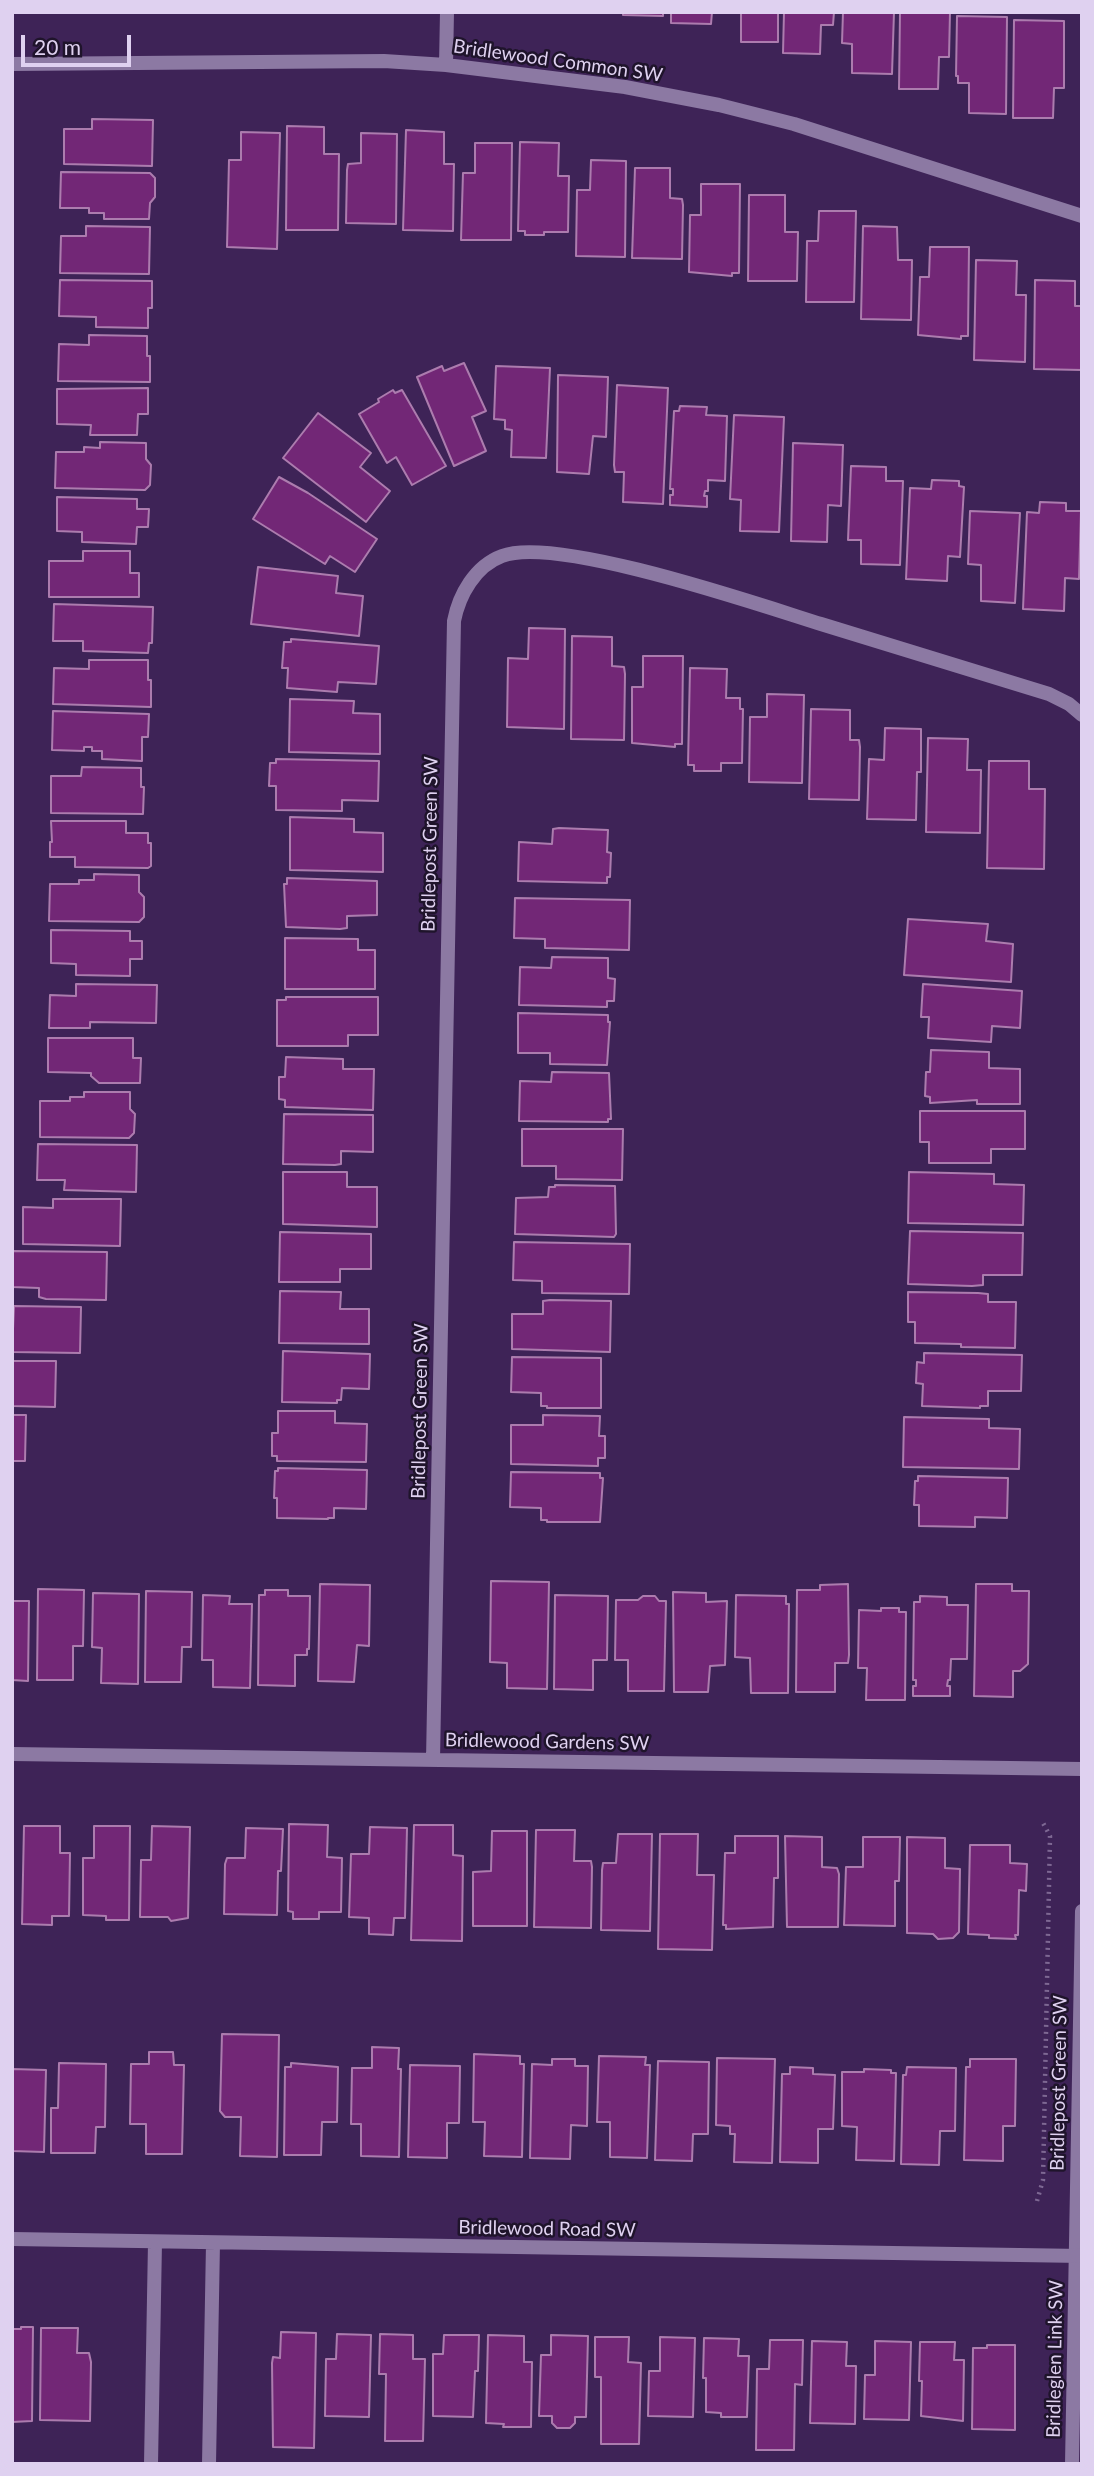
<!DOCTYPE html>
<style>
body{margin:0}
#map{position:relative;width:1094px;height:2476px;overflow:hidden;background:#3e2357;font-family:Lato,sans-serif}
canvas{display:block}
.frame{position:absolute;inset:0;border:14px solid #dfd1f0;pointer-events:none}
.scale{position:absolute;left:21px;top:35px;width:110px;height:32px;box-sizing:border-box;border:4px solid #dfd1f0;border-top:0;padding-left:9px;font-size:21px;line-height:24px;white-space:nowrap;color:#dfd1f0;-webkit-text-stroke:5px #1f142b;paint-order:stroke}
</style>
<div id="map">
<canvas width="1094" height="2476"></canvas>
<div class="frame"></div>
<div class="scale">20 m</div>
</div>
<script>
const ctx = document.querySelector('canvas').getContext('2d');
ctx.lineJoin = 'round';
function fill(path, color) { ctx.fillStyle = color; ctx.fill(path, 'evenodd'); }
function trace(path, color, width, dash) { ctx.strokeStyle = color; ctx.lineWidth = width; ctx.lineCap = dash ? 'butt' : 'round'; ctx.setLineDash(dash || []); ctx.stroke(path); }
function write(font, color, halo, rows, align = 'center') {
  ctx.font = font + ' Lato,sans-serif'; ctx.lineWidth = 5; ctx.setLineDash([]); ctx.textBaseline = 'middle'; ctx.strokeStyle = halo; ctx.fillStyle = color; for (const [text, x, y, turn = 0] of rows) {
    ctx.save(); ctx.translate(x, y); ctx.rotate((+turn || 0) * Math.PI / 180); ctx.textAlign = isNaN(turn) ? turn : align; if (halo) ctx.strokeText(text, 0, 0); ctx.fillText(text, 0, 0); ctx.restore();
  }
}
const building = new Path2D(`
 M623,12H663V16L623,15Z
 M671,12H712L711,24L671,23Z
 M741,12H778V42H741Z
 M784,12H834L833,25H821L820,54L783,53Z
 M843,12H894L892,74L852,73V44L842,43Z
 M900,12H950L949,57H939L938,89H899Z
 M957,16L1007,17L1006,114L969,113V83H958V76H956Z
 M1014,20L1064,21V88H1054L1053,118H1013Z
 M92,119L153,120L152,166L64,164V129H92Z
 M287,126L324,127V154H339L338,230H286Z
 M406,130L444,132V164H454L453,231L403,230Z
 M241,132L280,133L277,249L227,247L229,160H241Z
 M361,133L397,134L396,224L346,223L347,170L348,164L361,163Z
 M520,142L559,143L558,176H569L568,232H544V235H525V231H518Z
 M475,143H512L511,240H461L463,173H475Z
 M591,160L626,161L625,257L576,256L577,190H590Z
 M635,168H670V198L682,199L683,205L682,259L632,258Z
 M61,172L150,173L155,178V197L150,203L149,219H104V213H89V208H60Z
 M701,184H740L739,273H732V276L689,272L690,215H701Z
 M749,195H785V232H798L797,281H748Z
 M819,211H856L854,302H806L807,241H818Z
 M86,226L150,227L149,274L60,273L61,236H86Z
 M863,226L897,227L898,260H912L911,320L861,319Z
 M930,247H969L968,336H961V339L918,335L920,277H929Z
 M976,260L1017,261L1016,295H1026L1025,362L974,360Z
 M60,280L152,281V308H148V328L96,327V317L59,316Z
 M1035,280L1075,281V306H1082V370L1034,369Z
 M89,335L147,336V356H150V382L58,381L59,344L89,345Z
 M464,363L486,411L472,417L486,451L454,466L417,377L442,366L444,371Z
 M496,366L550,368L546,458L511,457L512,430L505,429V420L494,419Z
 M558,375L608,377L606,437L593,436L589,474L557,472Z
 M617,385L668,388L663,504L623,502L624,472H615L614,465Z
 M148,388V414H138L137,435H90L91,425L57,424V389Z
 M393,390L395,393L402,390L446,466L412,485L396,457L387,463L359,414L379,402L378,399Z
 M680,406L707,407L706,415L727,416L725,481L708,480V491H705L704,496H707V507L670,505V495H673V489H670L674,411H679Z
 M318,413L371,453L360,467L390,491L366,522L283,458Z
 M734,415L784,417L779,532L740,531L741,500L730,499Z
 M100,442L146,443V459L151,465L150,485L145,490L55,488L56,452H84V447L100,448Z
 M793,443L843,445L841,506L828,505L827,542L791,541Z
 M851,466L886,467V481H903L900,565L861,564V540H848Z
 M279,477L308,493L377,539L355,572L330,556L325,564L253,519Z
 M932,480L959,481V486L964,487L960,557L948,556L947,581L906,579L910,488L931,489Z
 M57,497L137,499V509H149L148,527H137L136,544L82,542V532L57,531Z
 M1040,502L1066,503V511H1081L1079,579L1065,578L1064,611L1023,609L1027,512L1039,513Z
 M970,511L1020,513L1015,603L981,601V565L968,564Z
 M83,551H130V573H139V597H49V561H83Z
 M258,567L338,576L336,593L363,596L359,636L251,624Z
 M54,604L153,607L152,643H149L148,653L83,651V641H53Z
 M529,628L565,629L564,729L507,727L508,658L528,659Z
 M572,636L612,637V666L624,667L625,674L624,740L571,739Z
 M291,639L379,646L376,684L338,682L337,692L287,688L288,668H282L284,642H291Z
 M643,656H683L682,744H675V747L632,743V687H643Z
 M89,660H148V680H151V707L53,704L54,668L89,669Z
 M690,668L727,669L726,698H740V709H743L742,763H721V771H694V765H688Z
 M767,694L804,695L802,783L749,782L750,717H767Z
 M290,699L354,701L353,713L380,714V754L289,752Z
 M811,709L850,710V740H859L860,747L859,800L809,799Z
 M53,711L149,714L148,737H142V761L102,759V751H92V747H84V751L52,750Z
 M885,728L921,729V772H917L916,820L867,819L869,759L884,760Z
 M928,738L968,739L967,770H981L980,833L926,832Z
 M276,759L379,761L378,801L342,800V811L276,810V786H269L270,763H276Z
 M989,761H1029V789H1045L1044,869L987,868Z
 M82,767L141,768V787H144L143,814L51,813V776H81Z
 M290,817L354,819V832L383,833V872L290,870Z
 M51,821H126V833H148V843H151V866L148,868L75,867V857H50V842H52Z
 M559,828L608,830L607,852L611,853L610,877H607V883L518,881L519,842L552,844L553,829Z
 M94,874L139,875V892L144,897V917L139,922L49,921L50,884H79V880H94Z
 M287,878L377,881V915L347,916V928L340,929L286,927L284,884H287Z
 M515,898L630,900L629,950L545,948V939L514,938Z
 M908,919L988,924L986,941L1013,944L1011,982L904,975Z
 M51,930L130,931V941H142V959H130V976L76,975V964L51,963Z
 M285,938L358,939V950H375V989H285Z
 M552,957L608,958V978L615,979L614,1001H607V1007L519,1005L520,967L551,968Z
 M76,984L157,985L156,1023L90,1022V1028H49L50,995L76,996Z
 M923,984L1022,991L1020,1028L992,1026L991,1042L928,1038L929,1017H921Z
 M286,997H378V1035H348V1046H277V1000H286Z
 M518,1013L608,1015V1022H610L607,1065L550,1064V1053H518Z
 M48,1038H133V1058H141L140,1083H99L91,1076V1073L48,1072Z
 M931,1050L989,1052V1068L1020,1069V1104H977V1100L930,1103V1097L925,1096L926,1072H930Z
 M286,1057L343,1059V1069H374L373,1110L285,1107V1100L279,1099V1077H285Z
 M552,1072L609,1073L611,1119H608V1122L519,1121L520,1081L551,1082Z
 M84,1092H130V1109L135,1114L134,1133L129,1138L40,1137V1101H70V1097H84Z
 M920,1111H1025V1149H991V1163H929V1142H920Z
 M284,1114L373,1115V1152L341,1151V1164L335,1165L283,1164Z
 M522,1129H623L622,1180L556,1179V1166H522Z
 M38,1144L137,1145L136,1192L64,1190L65,1180H37Z
 M283,1172H347V1187H377V1227L283,1224Z
 M909,1172L994,1174V1184L1024,1185L1023,1225L908,1223Z
 M555,1185L615,1186L616,1234L614,1237L515,1234L516,1198L548,1197L549,1187H555Z
 M53,1199H121L120,1246L23,1244V1207L53,1208Z
 M910,1231L1023,1233L1022,1275H983V1285L972,1286L908,1284Z
 M280,1232L371,1234V1269H340V1282H279Z
 M514,1242L630,1244L629,1294L542,1293V1281L513,1280Z
 M12,1251L107,1252L106,1300L46,1299L39,1297V1288L12,1287Z
 M280,1291L341,1292L340,1309H369V1344L279,1343Z
 M908,1292L978,1293L988,1294V1302H1016L1015,1348L961,1347V1344L915,1343V1322H908Z
 M550,1300L611,1301L610,1352L512,1349V1314H543V1301Z
 M14,1306L81,1307L80,1353L12,1352Z
 M283,1351L370,1354L369,1389L342,1388L341,1400H337V1403L282,1402Z
 M924,1353L1022,1355L1021,1391H988V1406H980V1408L922,1406L923,1384L916,1383L917,1362L924,1363Z
 M512,1357L601,1358V1408H547V1406H541V1393L511,1392Z
 M12,1361H56L55,1407L12,1406Z
 M278,1411H335V1423L367,1424L366,1462L277,1461V1456H272V1433H278Z
 M12,1415H26L25,1461H12Z
 M543,1415L600,1416L599,1436H605V1458H598V1466L511,1464V1425H543Z
 M904,1417L989,1419V1428L1020,1429L1019,1469L903,1467Z
 M278,1468L367,1470L366,1509L334,1508V1518H328V1519L277,1518V1498H274L275,1471H278Z
 M511,1472L600,1473V1478H603L600,1522H547V1520H541V1508L510,1507Z
 M918,1476L1008,1478L1007,1518L975,1517V1527L919,1526V1505H914L915,1481H918Z
 M491,1581L549,1582L547,1689L507,1688V1663L490,1662Z
 M320,1584L370,1585L369,1646L357,1645L354,1682L318,1681Z
 M848,1584L849,1655L848,1663H835V1692H796L797,1590H820V1585Z
 M976,1584H1012V1591H1029L1028,1664L1020,1671H1013V1697L974,1696Z
 M38,1589L84,1590L83,1646H73V1680H37Z
 M265,1590H288V1596H310L309,1649H307V1655H295V1686L258,1685L259,1595H265Z
 M146,1591L192,1592L191,1647H182L181,1682H145Z
 M673,1592L706,1593V1602L727,1601L725,1665L710,1666L708,1692H674Z
 M93,1593L139,1594L138,1684L101,1683L102,1648L92,1647Z
 M203,1595L230,1596L229,1604H252L250,1688L213,1687V1660H202Z
 M555,1595L608,1596L607,1660H593V1690L554,1689Z
 M736,1595L786,1596V1604H789L788,1693H751L750,1658L735,1657Z
 M643,1596H655L659,1601H666L664,1691H628V1660H615L616,1600H638Z
 M920,1596L947,1597V1605H968L967,1659H951L950,1680H948L947,1686H950V1696H913V1686H916V1680H913L914,1602H920Z
 M12,1601H29L28,1681L12,1680Z
 M881,1608H899V1612H906L905,1700H866L867,1668H858L859,1610L881,1611Z
 M289,1824L328,1825L327,1857L342,1858L341,1912H319V1919H293V1912L288,1911Z
 M414,1825H453V1855L463,1856L462,1941L411,1940Z
 M24,1826H60V1853H70L69,1916H52V1925L22,1924Z
 M94,1826H130L129,1920H106V1916L83,1915V1858H94Z
 M152,1826L190,1827L188,1918L171,1921L168,1917H140L141,1860H151Z
 M370,1827L407,1828L405,1918H394L393,1935L369,1934V1918L349,1917L351,1854H369Z
 M246,1828L283,1829L281,1871H278L277,1915L224,1914L225,1864L227,1858H245Z
 M536,1830H575L574,1861H591L592,1867L591,1928L534,1927Z
 M492,1831H527V1926H473V1872L491,1871Z
 M618,1834H652L650,1931L601,1930L602,1870L603,1863H616Z
 M660,1834H698L697,1875H714L712,1950L658,1949Z
 M735,1836H778V1878H774L773,1927L726,1929V1925H723L725,1853H735Z
 M785,1836L822,1837V1867L837,1868L839,1874L838,1927H787Z
 M863,1837H900L899,1881H895V1926L844,1925L846,1867H863Z
 M907,1837L945,1838V1868L960,1869L959,1932L953,1938L938,1939L933,1934L907,1933Z
 M970,1845H1010V1863L1027,1864L1026,1891L1019,1890L1018,1935H1015L1016,1939L989,1938V1935L968,1934Z
 M222,2034L279,2035L277,2157L240,2156L241,2117H225L220,2111Z
 M372,2047L399,2048L398,2069H401L399,2157L361,2156V2124H351L352,2068H372Z
 M149,2052H173L174,2065H184L182,2154H146V2124H130L131,2064H149Z
 M474,2054L520,2056V2064H524L522,2157L484,2156L485,2122H473Z
 M599,2056L646,2057L645,2065H650L647,2158L610,2157V2122H597Z
 M717,2058L775,2059L772,2163L734,2162L735,2134H730V2126L716,2125Z
 M552,2059H575V2066H588L587,2126L571,2125L570,2159L530,2158L532,2064L552,2065Z
 M970,2059H1016L1015,2126H1003V2161L964,2160L966,2067H970Z
 M658,2061L709,2062L708,2134H693L692,2161L655,2160Z
 M59,2063L106,2064L105,2127H96L95,2153H51V2108H58Z
 M291,2063L338,2067L337,2122H322L321,2155H284L285,2067H291Z
 M410,2065L460,2066L459,2123H447V2158L408,2157Z
 M790,2067L813,2068V2074L835,2075L833,2129H818V2163L780,2162L782,2074H790Z
 M907,2067L956,2068L955,2131H940L939,2165L901,2164L903,2075H906Z
 M12,2069L46,2070L44,2152L12,2151Z
 M864,2069L891,2070V2073H896L894,2161L856,2160L857,2127L842,2126V2072H864Z
 M21,2327H33L32,2421L12,2422V2329H21Z
 M41,2328H78L77,2353H89L91,2362L90,2421L40,2420Z
 M281,2332L316,2333L314,2448L273,2447L272,2363L273,2357L280,2358Z
 M337,2334L371,2335L369,2417L325,2416L326,2359H336Z
 M380,2334L413,2335V2359H425L423,2441H385L386,2374H379Z
 M444,2335H479L478,2371H475L473,2417L433,2416V2354H443Z
 M488,2335L524,2336V2362H532L531,2427H503L504,2424L486,2423Z
 M551,2335L588,2336L586,2417H575V2423L570,2428H557L552,2423V2416H539L541,2355H551Z
 M595,2337H629L628,2362L641,2363L639,2444H601V2377H595Z
 M660,2337L695,2338L693,2417L648,2416L649,2371H660Z
 M704,2338L739,2339L738,2356H749L747,2417H721V2413L706,2412V2378H703Z
 M770,2340H803L802,2385L795,2384L794,2450H756L757,2369H769Z
 M812,2341L847,2342L846,2366H856L855,2424L810,2423Z
 M875,2341L911,2342L909,2420L864,2419L865,2375H875Z
 M920,2342H955L954,2360H964L963,2421L921,2416L922,2381H919Z
 M987,2345H1015V2430L972,2429L973,2348H987Z`);
const path = new Path2D(`
 M1037,2201L1043,2180L1050,1836L1042,1821`);
const minor = new Path2D(`
 M12,64L384,61L446,65L625,87L719,105L794,124L1082,216
 M446,65L447,12
 M12,1754L1082,1769
 M433,1760L454,621C459,595 475,566 502,556C556,535 760,605 821,624C897,647 973,670 1049,694L1069,704L1082,715
 M1072,2464L1082,1911`);
const tertiary = new Path2D(`
 M12,2239L1082,2256
 M151,2464L155,2242
 M209,2464L213,2243`);
const streetNames = [
 ["Bridlewood Common SW",558,61,8],
 ["Bridlepost Green SW",430,844,-89],
 ["Bridlepost Green SW",420,1411,-89],
 ["Bridlewood Gardens SW",547,1742,1],
 ["Bridlepost Green SW",1059,2083,-89],
 ["Bridlewood Road SW",547,2229,1],
 ["Bridleglen Link SW",1055,2359,-89]
];
fill(building, '#722776');
trace(building, '#ac7cae', 2);
trace(path, '#7e6893', 4.5, [2, 5]);
trace(minor, '#8c79a3', 14);
trace(tertiary, '#8c79a3', 14);
write('19px', '#dfd1f0', '#1f142b', streetNames);
</script>
